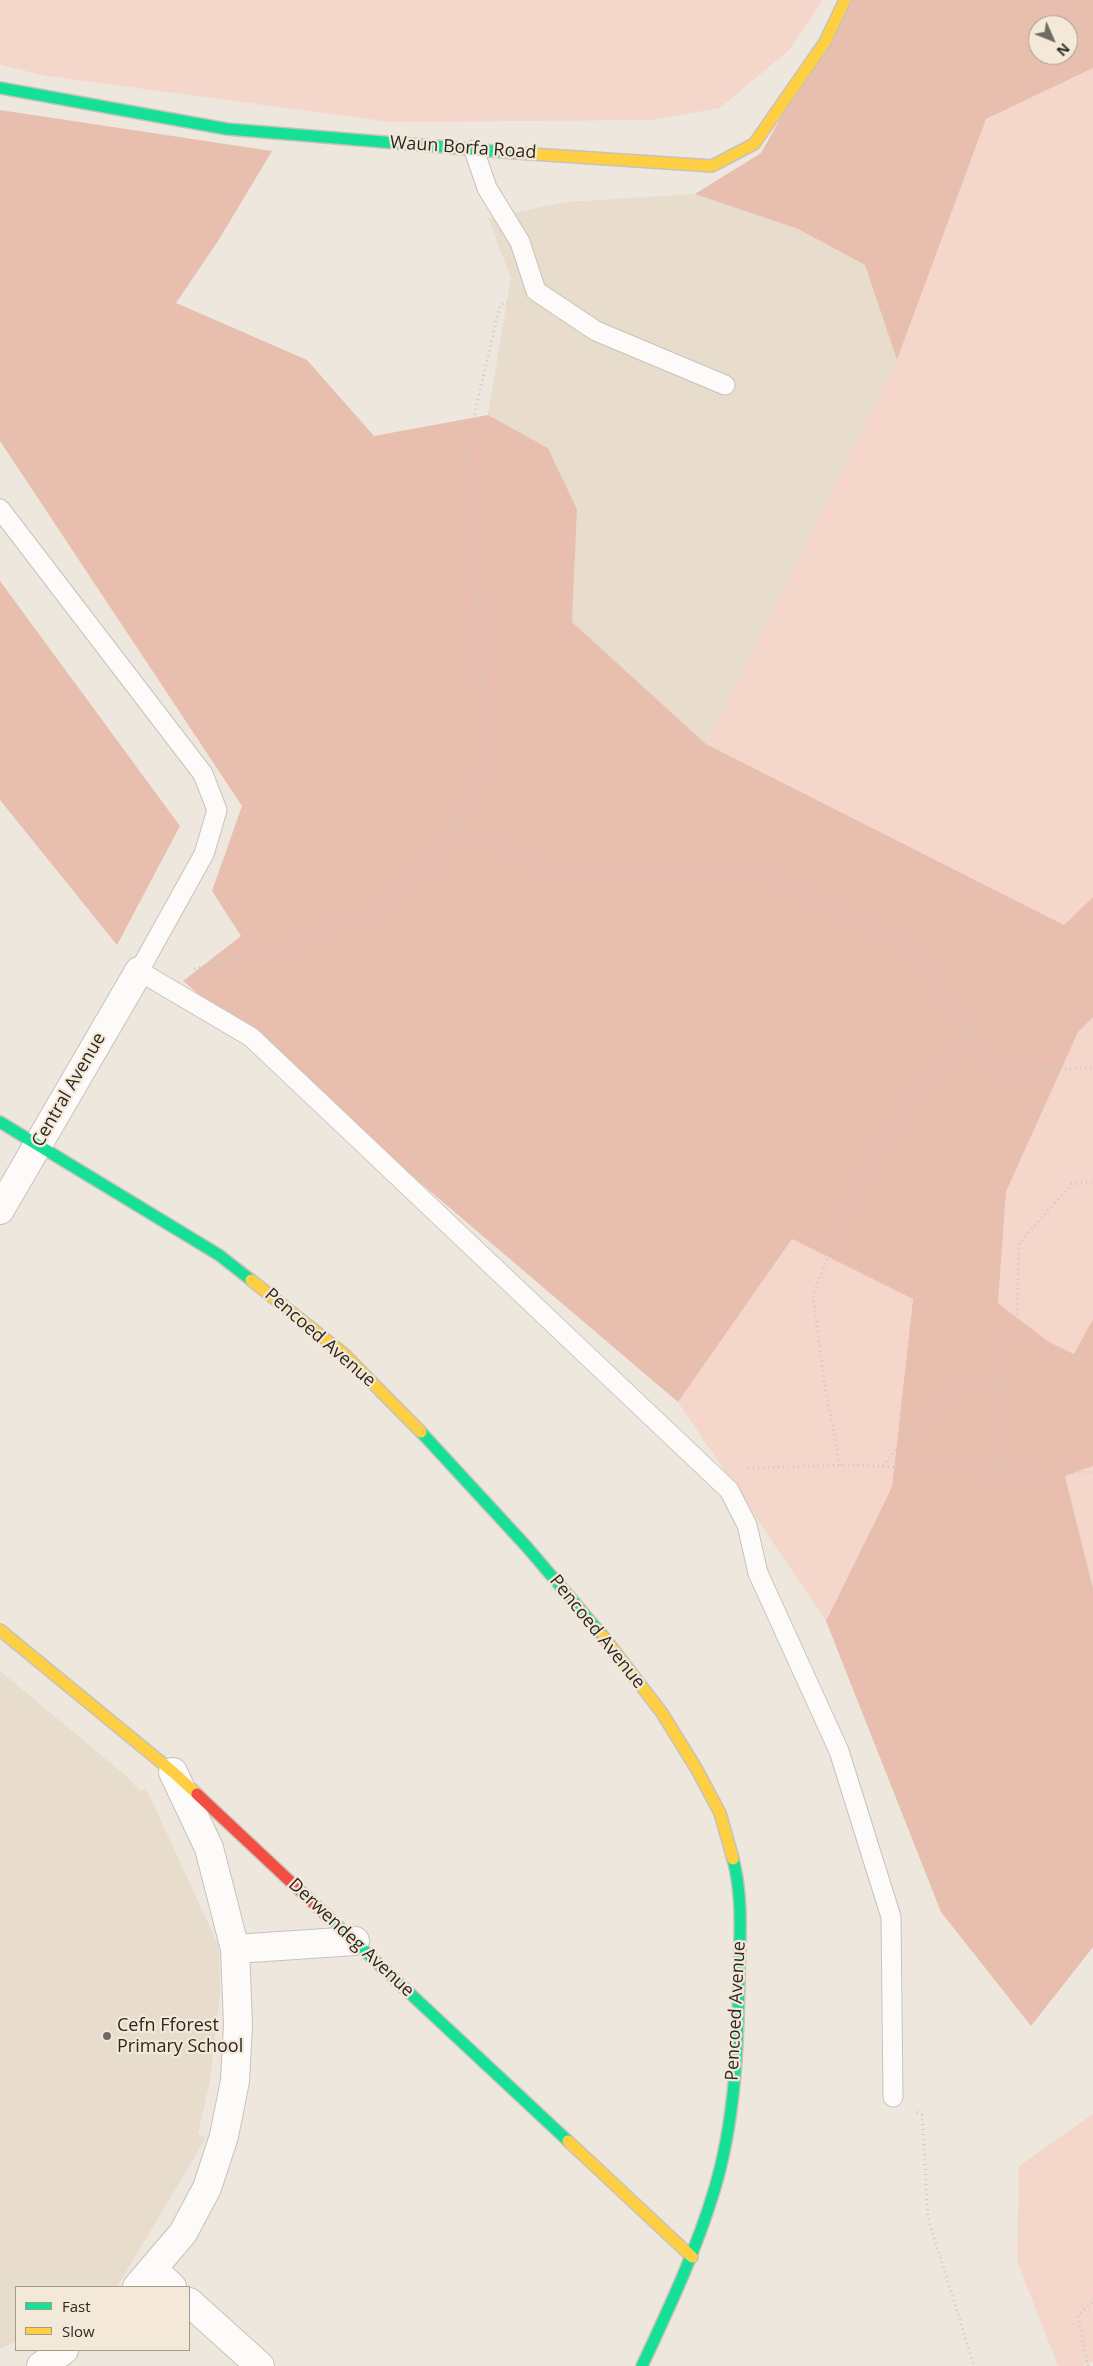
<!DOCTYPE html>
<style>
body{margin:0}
#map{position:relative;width:1093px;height:2366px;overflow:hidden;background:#eee7de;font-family:"Open Sans",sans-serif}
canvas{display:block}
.legend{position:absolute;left:15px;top:2286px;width:175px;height:65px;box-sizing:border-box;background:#f4e8d8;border:1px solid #a49b8f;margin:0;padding:6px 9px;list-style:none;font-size:15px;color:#2c2822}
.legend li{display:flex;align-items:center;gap:10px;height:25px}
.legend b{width:25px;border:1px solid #a49b8f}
.north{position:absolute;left:1028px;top:15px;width:50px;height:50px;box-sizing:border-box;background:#f4e8d8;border:1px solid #a49b8f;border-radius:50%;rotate:134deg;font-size:14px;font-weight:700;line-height:20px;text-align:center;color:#2c2822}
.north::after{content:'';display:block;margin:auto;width:18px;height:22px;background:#706b64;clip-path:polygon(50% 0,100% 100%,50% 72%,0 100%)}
</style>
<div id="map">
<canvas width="1093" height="2366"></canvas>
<ul class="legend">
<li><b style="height:6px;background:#16e098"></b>Fast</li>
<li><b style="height:6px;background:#ffcf43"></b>Slow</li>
</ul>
<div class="north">N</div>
</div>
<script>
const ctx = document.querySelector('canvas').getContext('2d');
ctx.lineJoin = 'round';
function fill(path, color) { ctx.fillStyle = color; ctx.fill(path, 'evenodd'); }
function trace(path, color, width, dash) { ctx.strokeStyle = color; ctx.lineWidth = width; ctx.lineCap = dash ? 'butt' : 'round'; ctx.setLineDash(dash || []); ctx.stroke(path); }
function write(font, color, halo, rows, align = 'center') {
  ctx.font = font + ' "Open Sans",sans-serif'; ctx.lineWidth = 4.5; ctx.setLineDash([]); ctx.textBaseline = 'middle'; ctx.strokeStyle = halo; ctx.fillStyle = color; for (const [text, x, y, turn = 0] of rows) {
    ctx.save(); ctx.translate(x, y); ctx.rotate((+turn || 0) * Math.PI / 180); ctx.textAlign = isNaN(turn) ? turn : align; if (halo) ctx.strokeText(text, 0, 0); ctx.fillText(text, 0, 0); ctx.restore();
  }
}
const built = new Path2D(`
 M695,194L798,229L865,265L897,360L706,744L572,622L577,508L548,448L488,415L511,278L488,218L566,202Z
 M0,1671L125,1775L140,1791L146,1788L219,1947L220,1992L210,2081L198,2133L206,2138L117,2287H16V2341L0,2349Z`);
const green = new Path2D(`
 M0,0H823L789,50L720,108L652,120L391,122L47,76L0,65Z
 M1093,68V897L1064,925L706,744L897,360L986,119Z
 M1093,1017V1319L1074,1354L1049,1342L998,1303L1006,1192L1078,1032Z
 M792,1239L913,1299L892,1487L826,1621L678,1402Z
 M1093,1466V1588L1065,1476Z
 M1093,2114V2362L1081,2366H1058L1017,2261L1019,2166Z`);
const forest = new Path2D(`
 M847,0H1093V68L986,119L897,360L865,265L798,229L695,194L761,153ZM1038,25H1068V55H1038Z
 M0,110L272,151L218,241L176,303L307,360L374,436L488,415L548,448L577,509L572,622L706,744L1064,925L1093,897V1017L1078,1032L1006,1192L998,1303L1049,1342L1074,1354L1093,1319V1466L1065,1476L1093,1588V1947L1031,2026L941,1912L826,1621L892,1487L913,1299L792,1239L678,1402L183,981L241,936L212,891L242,806L0,441Z
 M0,581L180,826L117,945L0,800Z`);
const path = new Path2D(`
 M452,828L561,876L673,870L754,871L911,948L971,1039L1006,1074L1093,1067
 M194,969L308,940L387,905L431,866L485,770L478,579L466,451L500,305L510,301
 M840,1465L825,1386L813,1296L845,1211L897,1119L968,1035
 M883,1466L925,1412L963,1381L1002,1386
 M748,1468L853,1465L1046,1474L1093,1472
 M1004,1472L1000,1403L1005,1350L1017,1317L1019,1243L1072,1184L1093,1181
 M917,2112L922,2115L928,2218L974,2366
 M1088,2366L1078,2315L1093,2302`);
const lane = new Path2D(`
 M474,150L487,188L520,242L536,291L596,331L725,385
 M0,509L203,774L217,810L204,854L139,971L251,1037L729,1490L747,1525L758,1573L839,1751L891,1917L893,2097`);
const street = new Path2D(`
 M0,1210L139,971
 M235,1949L355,1941
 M154,2270L172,2287
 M137,2287L183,2233L207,2188L224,2136L235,2081L238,2025L235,1949L209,1848L173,1772
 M189,2302L260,2366
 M41,2366L64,2350`);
const fast = new Path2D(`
 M0,88L227,129L517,153
 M0,1122L219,1255L251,1280
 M421,1432L526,1546L603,1636
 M326,1915L568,2141
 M642,2366C669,2308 696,2251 714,2191C735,2122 738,2047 739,1976C740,1937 743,1896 733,1859`);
const slow = new Path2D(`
 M517,153L712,166L754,144L825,42L845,0
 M251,1280L344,1354L421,1432
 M0,1630L173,1772L197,1794
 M603,1636L662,1713L696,1768L720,1813L733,1859
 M568,2141L692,2257`);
const jam = new Path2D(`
 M197,1794L326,1915`);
const markers = [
 [107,2036,5,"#706b64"]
];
const streetNames = [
 ["Waun Borfa Road",463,148,4],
 ["Central Avenue",69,1090,-60],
 ["Pencoed Avenue",320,1338,41],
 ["Pencoed Avenue",597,1632,51],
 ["Derwendeg Avenue",351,1938,43],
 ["Pencoed Avenue",736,2011,-87]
];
const poiNames = [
 ["Cefn Fforest",117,2026],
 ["Primary School",117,2047]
];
fill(built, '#e8dccd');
fill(green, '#f5d6ca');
fill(forest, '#e8beaf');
trace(lane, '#c8c2bb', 21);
trace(street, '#c8c2bb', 30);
trace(fast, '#c8c2bb', 14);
trace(slow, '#c8c2bb', 14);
trace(jam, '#c8c2bb', 14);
trace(path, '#cbc9c6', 3, [1, 4]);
trace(lane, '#fcfbfa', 19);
trace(street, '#fcfbfa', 28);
trace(fast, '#16e098', 11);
trace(slow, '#ffcf43', 11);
trace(jam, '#f24e42', 11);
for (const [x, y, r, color] of markers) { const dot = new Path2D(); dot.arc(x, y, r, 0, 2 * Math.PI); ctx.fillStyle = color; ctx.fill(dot); trace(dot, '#f4e8d8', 2); }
write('18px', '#2c2822', '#f4e8d8', streetNames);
write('18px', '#2c2822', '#f4e8d8', poiNames, 'left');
</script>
